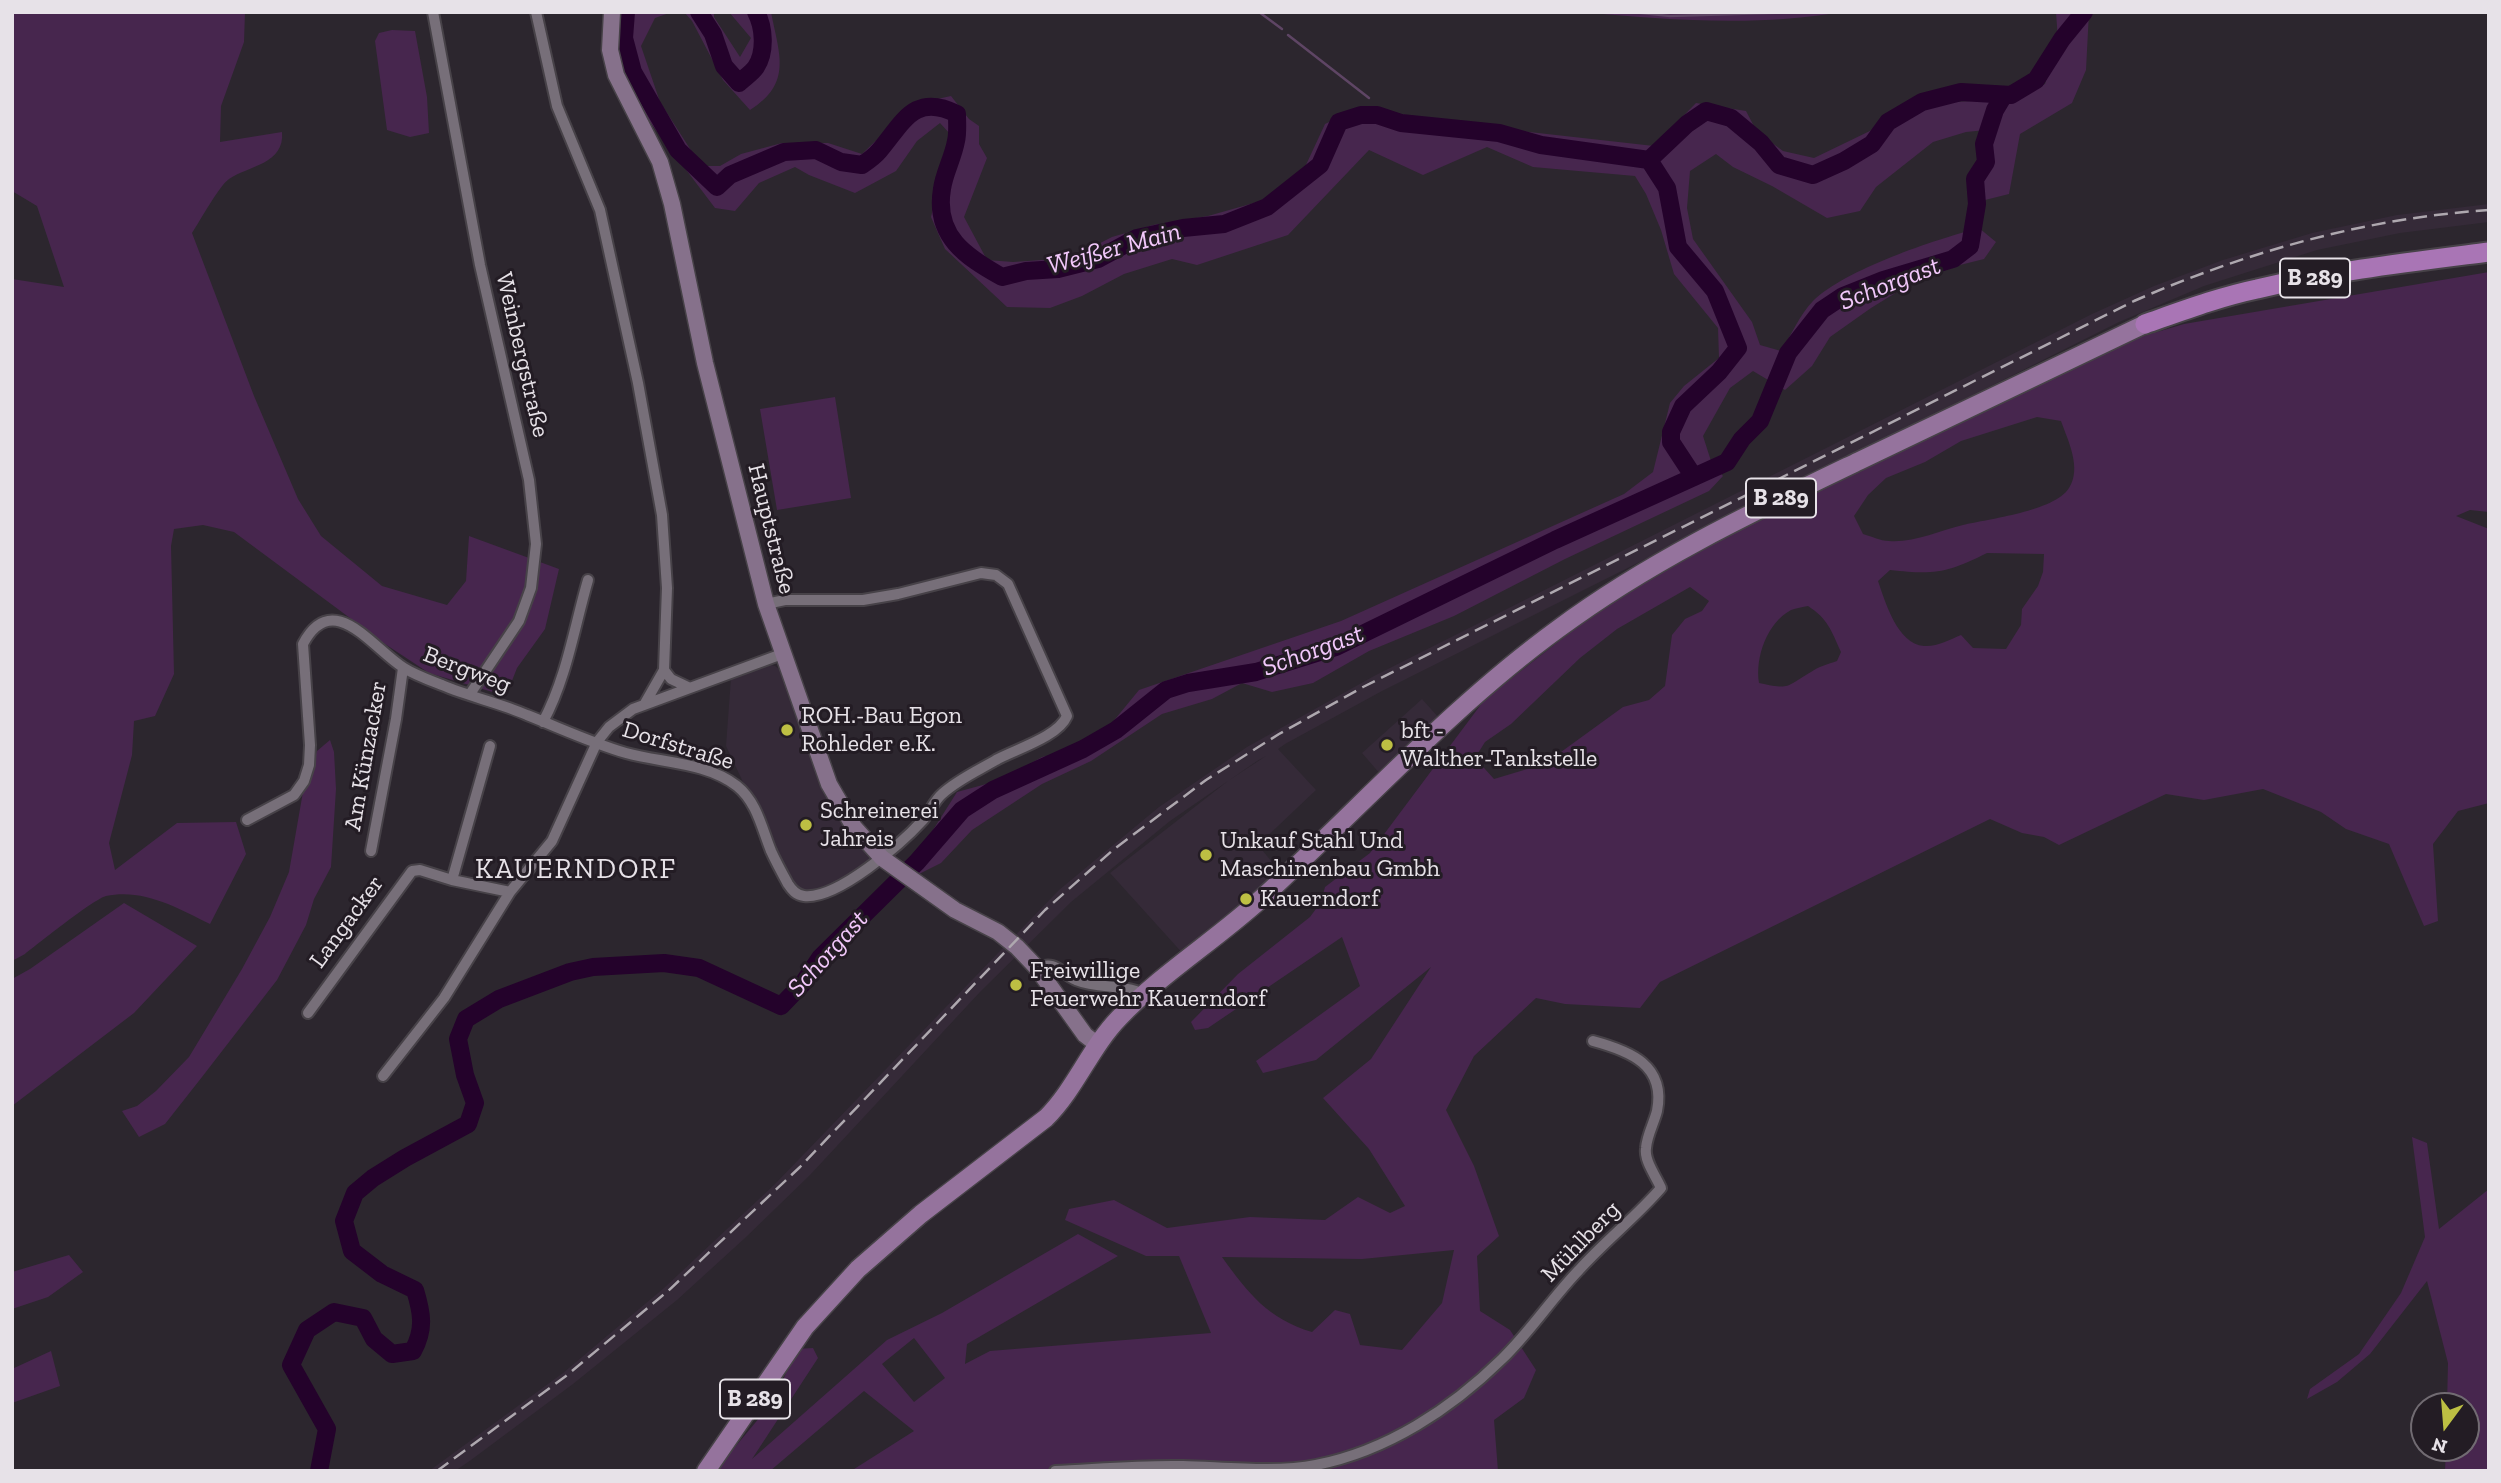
<!DOCTYPE html>
<meta charset="utf-8">
<style>
body{margin:0}
#map{position:relative;width:2501px;height:1483px;overflow:hidden;background:#2c262e;font-family:"Zilla Slab",serif}
canvas{display:block}
.frame{position:absolute;inset:0;border:14px solid #e7e2e8;pointer-events:none}
.north{position:absolute;left:2410px;top:1392px;width:70px;height:70px;box-sizing:border-box;background:#231c24;border:2px solid #716b72;border-radius:50%;rotate:196deg;font-size:19px;font-weight:700;line-height:28px;text-align:center;color:#e7e2e8}
.north::after{content:'';display:block;margin:auto;width:24px;height:32px;background:#bdbf43;clip-path:polygon(50% 0,100% 100%,50% 72%,0 100%)}
</style>
<div id="map">
<canvas width="2501" height="1483"></canvas>
<div class="frame"></div>
<div class="north">N</div>
</div>
<script>
const ctx = document.querySelector('canvas').getContext('2d');
ctx.lineJoin = 'round';
function fill(path, color) { ctx.fillStyle = color; ctx.fill(path, 'evenodd'); }
function trace(path, color, width, dash) { ctx.strokeStyle = color; ctx.lineWidth = width; ctx.lineCap = dash ? 'butt' : 'round'; ctx.setLineDash(dash || []); ctx.stroke(path); }
function write(font, color, halo, rows, align = 'center') {
  ctx.font = font + ' "Zilla Slab",serif'; ctx.lineWidth = 6; ctx.setLineDash([]); ctx.textBaseline = 'middle'; ctx.strokeStyle = halo; ctx.fillStyle = color; for (const [text, x, y, turn = 0] of rows) {
    ctx.save(); ctx.translate(x, y); ctx.rotate((+turn || 0) * Math.PI / 180); ctx.textAlign = isNaN(turn) ? turn : align; if (halo) ctx.strokeText(text, 0, 0); ctx.fillText(text, 0, 0); ctx.restore();
  }
}
const built = new Path2D(`
 M2489,204V222L2400,233L2317,250L2204,286L2119,322L1382,691L1285,744L1278,749L1316,790L1258,845L1281,873L1185,956L1110,873L1228,781L1266,756L1257,761L1170,821L1071,902L980,992L810,1175L745,1238L677,1300L573,1384L471,1460L455,1471H429L563,1373L664,1288L774,1185L1059,890L1159,807L1247,747L1374,676L2092,314L2154,286L2223,260L2312,233L2397,215Z
 M767,664L775,666L782,671L824,780L877,859L829,887L810,893L800,892L791,884L726,746L731,678Z
 M1422,699L1440,719L1381,775L1362,753Z`);
const green = new Path2D(`
 M12,12H245L244,42L221,106L220,142L282,132C285,164 248,166 229,179C219,186 200,221 192,233L254,396L298,499L321,536L382,586L447,605L466,581L469,536L559,569L545,629L517,668L506,696L429,673L385,644L234,532L203,525L174,529L171,546L174,674L155,716L134,721L132,755L109,843L115,870L177,823L236,822L246,854L210,924C178,908 143,888 106,896C94,899 39,943 25,954L12,961V279L64,287L37,206L12,191Z
 M610,12H672L655,18L641,46L660,102L701,166H720L741,154L782,143H828L862,154L914,104L951,96L969,119L979,126V144L987,158L964,217L987,260L1013,262L1071,258L1112,237L1153,225L1208,216L1261,201L1305,167L1325,124L1361,107L1458,124L1654,146L1696,103L1746,111L1757,132L1783,151L1814,158L1903,115L1932,103L2014,99L2045,84L2058,41L2056,12H2089L2086,70L2072,103L2020,134L2009,194L1977,202L1996,129L1966,132L1933,142L1876,187L1860,211L1827,218L1772,186L1733,167L1716,154L1690,171L1687,208L1693,239L1752,322L1760,345L1781,351C1791,336 1800,314 1813,301C1846,269 1934,240 1979,228L1996,242L1984,259L1928,273L1871,308L1830,337L1812,366L1785,390L1753,371L1730,388L1703,436L1711,461L1723,476L1709,491L1565,559L1454,616L1369,651L1313,683L1272,692L1242,683L1212,699L1162,714L1091,761L1042,784L972,830L941,863L911,878L899,869L914,860L957,792L1001,780L1042,757L1063,753L1107,729L1139,690L1341,621L1624,494L1653,472L1670,403L1684,386L1719,358L1718,328L1674,274L1661,230L1646,194L1635,176L1533,167L1487,147L1423,175L1369,150L1288,235L1197,265L1172,259L1124,274L1082,296L1050,308L1007,307L945,249L931,217L951,135L940,123L917,141L896,171L855,193L809,175L795,167L759,183L735,211L715,208L631,97L613,46Z
 M684,12H714V17L740,57L751,38L729,12H771C779,54 793,83 750,110L723,80L692,21Z
 M1582,12H1841C1759,27 1664,20 1582,12Z
 M392,30L415,31L427,97L429,133L410,137L387,130L375,41L379,33Z
 M2489,272V512L2470,510L2456,516L2489,529V803L2458,811L2433,844L2438,921L2424,926L2389,844L2346,829L2321,812L2263,789L2204,800L2166,794L2059,845L2044,837L2022,833L1990,819L1660,982L1640,1008L1565,1004L1536,998L1474,1056L1446,1110L1474,1166L1499,1236L1477,1256L1480,1311L1510,1330L1536,1370L1524,1398L1494,1420L1498,1471H851L914,1431L864,1391L770,1471H715L775,1399L796,1349L813,1348L818,1358L752,1459L887,1340L942,1313L1078,1234L1118,1256L967,1344L965,1364L990,1351L1211,1333L1179,1256H1146L1065,1220L1069,1209L1114,1200L1167,1228L1250,1217L1325,1220L1358,1197L1390,1213L1405,1206L1369,1149L1323,1098L1371,1059L1431,967L1316,1060L1263,1073L1256,1061L1360,986L1342,937L1208,1028L1195,1030L1191,1022L1238,974L1310,917L1321,902L1325,887L1370,853L1485,699L1618,595L1728,536L1945,427L2127,341L2184,324ZM2037,417L2061,421C2068,441 2082,468 2069,488C2055,511 1988,519 1963,525C1939,531 1913,543 1889,541C1880,541 1871,536 1863,534L1854,516L1868,495L1886,478L1925,462L1961,441ZM1987,553L2044,554L2043,572L2038,586L2022,609L2021,625L2006,649L1973,648L1961,635C1949,640 1937,647 1924,646C1897,644 1885,601 1878,581L1890,570C1935,575 1947,573 1987,553ZM1690,587L1709,601L1702,611L1685,619L1672,635L1665,686L1649,700L1623,707L1561,752L1534,767L1494,779L1475,758L1485,742L1511,724L1580,658L1617,629ZM1808,606C1828,619 1831,630 1841,652L1837,661C1828,664 1818,667 1811,672C1785,687 1791,690 1759,683C1755,657 1767,623 1791,610C1796,608 1803,607 1808,606ZM1454,1250L1442,1303L1402,1350L1360,1345L1350,1314L1335,1310L1312,1332C1268,1319 1248,1293 1222,1257L1362,1259ZM914,1338L945,1378L914,1402L882,1364Z
 M835,397L851,498L777,510L760,409Z
 M330,740L334,752L336,789L331,867L314,899L306,925L277,980L202,1077L165,1124L139,1137L122,1111L137,1106L156,1091L189,1057L242,969L270,917L289,872L304,786L317,751Z
 M124,903L197,946L134,1013L12,1106V979L30,969Z
 M2412,1137L2427,1143L2439,1229L2489,1189V1471H2445L2446,1448H2466V1406H2447L2448,1363L2427,1281L2370,1354L2337,1382L2307,1399L2310,1389L2359,1354L2401,1293L2425,1237Z
 M69,1255L83,1272L48,1297L12,1309V1272Z
 M51,1351L60,1386L12,1403V1369Z`);
const stream = new Path2D(`
 M1259,12L1282,29
 M1632,12L1670,16L1802,12
 M1288,35L1369,98`);
const river = new Path2D(`
 M626,12L624,38L633,72L678,150L717,187L730,175L784,152L816,150L841,162L862,165C868,161 874,157 879,151C903,123 914,92 957,114C957,123 958,133 956,141C953,158 944,173 942,189C934,236 966,257 1002,277L1026,271L1058,269L1098,259L1137,238L1183,228L1224,224L1267,207L1320,165L1339,122L1361,115H1377L1401,123L1499,133L1541,145L1649,160L1687,124L1706,111L1731,118L1761,143L1779,165L1813,175L1844,161L1872,144L1888,122L1922,102L1961,92L2011,95L2036,80L2062,39L2084,12
 M699,12L713,34L724,66L739,83C744,78 752,73 756,67C766,52 764,27 756,12
 M1649,160L1667,188L1678,247L1715,291L1738,348L1719,372L1683,406L1671,432V442L1694,477
 M319,1471L327,1429L291,1365L307,1330L334,1312L363,1318L374,1339L392,1354L413,1351C425,1329 422,1313 415,1290L382,1274L352,1251L344,1221L355,1193L373,1178L405,1158L468,1124L475,1103L465,1075L458,1039L466,1019L499,999L570,972L593,967L664,963L699,968L781,1006L804,982L820,958L917,862L962,810L993,790L1083,749L1116,730L1166,690L1188,683L1256,672L1336,647L1555,540L1727,462L1742,439L1760,421L1788,353L1822,310L1843,296L1883,280L1953,259L1970,246L1977,204L1975,179L1986,162L1984,144L1995,110L2004,95`);
const street = new Path2D(`
 M433,12L480,265L529,480L536,544L531,588L519,621L470,694
 M536,12L557,106L600,210L638,383L662,515L667,588L664,670L644,705
 M664,670L671,679L690,688
 M543,722C567,677 574,628 588,580
 M247,820L294,795L304,781L309,765L310,745L303,644C333,587 373,649 404,668C415,675 429,680 442,685C470,697 500,703 527,715C560,728 592,743 626,753C662,763 706,762 737,786C757,802 762,829 771,851C776,862 782,873 788,884C792,890 796,895 804,896C837,900 902,843 923,820C930,812 934,801 942,794C957,780 979,770 996,760C1016,749 1058,737 1067,716L1008,584L996,575L981,573L898,594L863,600H785L766,604
 M371,851L396,719L403,668
 M452,880L490,746
 M1037,968C1056,960 1060,973 1076,980C1096,988 1116,985 1136,991L1141,997
 M308,1013L412,871L420,870L452,880L510,892
 M383,1076L444,998L510,892L552,841L597,742L609,727L633,709L782,654
 M1055,1471C1098,1469 1140,1465 1183,1466C1223,1467 1277,1473 1316,1465C1387,1451 1451,1409 1502,1359C1530,1332 1552,1298 1579,1270C1605,1241 1636,1217 1661,1188C1656,1176 1644,1161 1646,1148C1647,1135 1654,1123 1657,1111C1666,1065 1630,1051 1593,1041`);
const secondary = new Path2D(`
 M612,12L610,50L616,75L660,162L672,204L705,363L766,604L829,784L854,827L882,858L955,910L998,932L1017,947L1037,968L1085,1035L1098,1045`);
const primary = new Path2D(`
 M706,1471L805,1327L858,1269L921,1214L1046,1118C1076,1088 1090,1048 1119,1018C1162,973 1216,940 1262,898C1359,809 1452,706 1558,629C1651,560 1755,511 1859,461C1954,415 2049,369 2145,324`);
const highway = new Path2D(`
 M2145,324C2182,311 2219,297 2257,289C2333,271 2411,262 2489,252`);
const rail = new Path2D(`
 M437,1471L566,1376L668,1291L800,1167L1045,910L1113,850L1206,780L1279,734L1363,687L2134,301C2246,252 2366,218 2489,210`);
const markers = [
 [787,730,7,"#bdbf43"],
 [1387,745,7,"#bdbf43"],
 [806,825,7,"#bdbf43"],
 [1206,855,7,"#bdbf43"],
 [1246,899,7,"#bdbf43"],
 [1016,985,7,"#bdbf43"]
];
const shields = [
 [2315,278,70],
 [1781,498,70],
 [755,1399,70]
];
const shieldNames = [
 ["B 289",2315,278],
 ["B 289",1781,498],
 ["B 289",755,1399]
];
const streetNames = [
 ["Weinbergstraße",522,355,77],
 ["Hauptstraße",771,529,76],
 ["Bergweg",467,670,21],
 ["Dorfstraße",678,746,17],
 ["Am Künzacker",366,756,-80],
 ["Langacker",347,922,-54],
 ["Mühlberg",1581,1242,-46]
];
const poiNames = [
 ["ROH.-Bau Egon",801,716],
 ["Rohleder e.K.",801,744],
 ["bft -",1401,731],
 ["Walther-Tankstelle",1401,759],
 ["Schreinerei",820,811],
 ["Jahreis",820,839],
 ["Unkauf Stahl Und",1220,841],
 ["Maschinenbau Gmbh",1220,869],
 ["Kauerndorf",1260,899],
 ["Freiwillige",1030,971],
 ["Feuerwehr Kauerndorf",1030,999]
];
const waterNames = [
 ["Weißer Main",1114,249,-15],
 ["Schorgast",1890,284,-21],
 ["Schorgast",1313,651,-20],
 ["Schorgast",828,954,-48]
];
const quarterNames = [
 ["KAUERNDORF",576,870]
];
fill(built, '#352a38');
fill(green, '#47264e');
trace(stream, '#5e4564', 2.5);
trace(river, '#24022b', 18);
trace(street, '#474248', 14);
trace(secondary, '#474248', 19);
trace(primary, '#474248', 21);
trace(highway, '#474248', 23);
trace(street, '#776f79', 10);
trace(secondary, '#86718b', 16);
trace(primary, '#95739d', 18);
trace(highway, '#a975b5', 19);
trace(rail, '#aea8af', 2.5, [14, 7]);
for (const [x, y, r, color] of markers) { const dot = new Path2D(); dot.arc(x, y, r, 0, 2 * Math.PI); ctx.fillStyle = color; ctx.fill(dot); trace(dot, '#231c24', 2.5); }
for (const [x, y, w] of shields) { const box = new Path2D(); box.roundRect(x - w / 2, y - 19.5, w, 39, 5); ctx.fillStyle = '#231c24'; ctx.fill(box); trace(box, '#e7e2e8', 2); }
write('bold 23px', '#e7e2e8', null, shieldNames);
write('24px', '#e7e2e8', '#231c24', streetNames);
write('24px', '#e7e2e8', '#231c24', poiNames, 'left');
write('italic 26px', '#f2c8fb', '#231c24', waterNames);
ctx.letterSpacing = '2px';
write('28px', '#e7e2e8', '#231c24', quarterNames);
ctx.letterSpacing = '0px';
</script>
